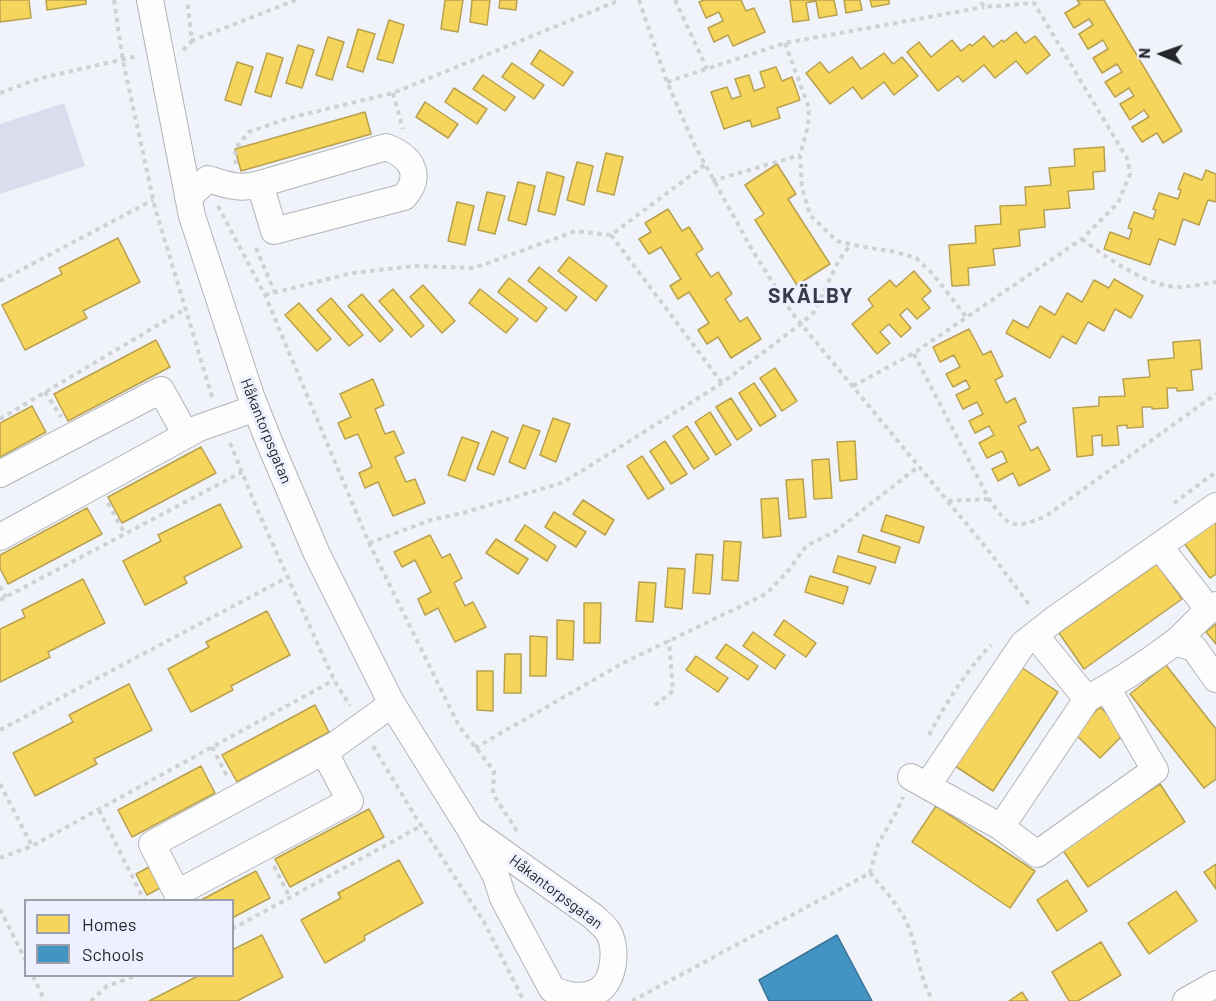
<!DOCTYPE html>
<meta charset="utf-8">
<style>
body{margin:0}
#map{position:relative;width:1216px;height:1001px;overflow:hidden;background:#f1f3fa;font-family:Barlow,sans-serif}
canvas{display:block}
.legend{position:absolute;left:24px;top:899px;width:210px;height:78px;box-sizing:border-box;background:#edf0fe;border:2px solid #9da0aa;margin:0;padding:8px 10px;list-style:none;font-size:18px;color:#26272c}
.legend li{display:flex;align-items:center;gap:12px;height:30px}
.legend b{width:30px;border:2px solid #9da0aa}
.north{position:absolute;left:1132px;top:24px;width:60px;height:60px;-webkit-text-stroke:4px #edf0fe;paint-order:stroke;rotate:272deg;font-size:16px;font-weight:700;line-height:24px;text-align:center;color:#26272c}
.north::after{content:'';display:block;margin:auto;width:21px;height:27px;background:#26272c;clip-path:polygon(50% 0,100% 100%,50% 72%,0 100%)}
</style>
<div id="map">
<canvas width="1216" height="1001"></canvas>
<ul class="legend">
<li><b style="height:16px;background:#f6d55c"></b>Homes</li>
<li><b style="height:16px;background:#4393c3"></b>Schools</li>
</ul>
<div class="north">N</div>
</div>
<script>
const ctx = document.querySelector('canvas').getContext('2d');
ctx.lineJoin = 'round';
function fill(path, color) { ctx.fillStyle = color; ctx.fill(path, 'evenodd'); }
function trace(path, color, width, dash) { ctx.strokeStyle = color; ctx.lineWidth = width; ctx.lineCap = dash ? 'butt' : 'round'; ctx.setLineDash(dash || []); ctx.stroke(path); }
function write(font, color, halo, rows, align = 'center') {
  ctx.font = font + ' Barlow,sans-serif'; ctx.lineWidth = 6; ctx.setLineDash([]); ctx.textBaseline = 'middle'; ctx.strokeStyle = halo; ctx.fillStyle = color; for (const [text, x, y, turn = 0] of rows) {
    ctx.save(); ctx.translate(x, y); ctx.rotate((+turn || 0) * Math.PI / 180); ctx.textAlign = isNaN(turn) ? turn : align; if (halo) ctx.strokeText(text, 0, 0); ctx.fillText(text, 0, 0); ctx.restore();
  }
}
const green = new Path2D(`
 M64,103L85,166L0,194V124Z`);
const homes = new Path2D(`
 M0,0H29L31,18L0,22Z
 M46,0H86V4L47,10Z
 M445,0H463L458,32L441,29Z
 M472,0H490L487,25L470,22Z
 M500,0H517L516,10L499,8Z
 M704,0H741L746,11L754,8L765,32L733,46L728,35L714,42L708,28L723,21L719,12L706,18L699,2Z
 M790,0H834L837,15L819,18L816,1L806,3L809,20L793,22Z
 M844,0H860L862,10L846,13Z
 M870,0H889V4L872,7Z
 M1077,0H1104L1182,131L1163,143L1157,133L1142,142L1132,127L1149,117L1144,110L1130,120L1120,104L1134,96L1129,88L1115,97L1105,82L1122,72L1117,64L1102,73L1093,58L1108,49L1103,40L1088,49L1079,34L1093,25L1089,19L1074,28L1065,13L1080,4Z
 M389,20L404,25L393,63L377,59Z
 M358,29L375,34L363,72L347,67Z
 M1016,32L1025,43L1035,36L1050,55L1027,74L1016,61L995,78L984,65L963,82L958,76L938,91L907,52L919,42L931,57L952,40L961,51L970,44L972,46L984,36L993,47L1002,40L1004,42Z
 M328,37L344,42L332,80L316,75Z
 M298,45L314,50L302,88L286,83Z
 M540,50L573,72L563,86L531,64Z
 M267,53L283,58L271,97L255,92Z
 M884,53L893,64L902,57L918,76L894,95L884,82L862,99L853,87L830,104L806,73L820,62L829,73L852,57L861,69Z
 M237,62L253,67L241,105L225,100Z
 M512,63L544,85L534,99L502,77Z
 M776,67L782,81L792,77L800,100L777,108L780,118L752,127L750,120L724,129L711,92L727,87L732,99L741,96L735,79L749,75L754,91L765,87L760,72Z
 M483,75L515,97L505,111L473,89Z
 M454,88L487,109L477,124L445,102Z
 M425,102L458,124L448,138L416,117Z
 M365,112L371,134L241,171L235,149Z
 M1104,147L1105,171L1093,172L1094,189L1068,191L1070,208L1044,210L1045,227L1019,230L1020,246L993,249L995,265L968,268L969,285L952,286L949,245L976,243L975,226L1001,224L1000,206L1026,205L1025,187L1051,185L1049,168L1075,166L1074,149Z
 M606,153L623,157L614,195L597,191Z
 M577,162L593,166L584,205L567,200Z
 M777,164L796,194L788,199L830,264L797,285L755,220L764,214L745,185Z
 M1206,170L1216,174V202L1208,200L1199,225L1183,219L1175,245L1159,239L1150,265L1104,249L1110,232L1129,239L1132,229L1128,228L1134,212L1153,219L1156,210L1153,209L1159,193L1178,199L1181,190L1178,189L1184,173L1202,180Z
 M547,172L564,177L555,215L538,211Z
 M518,182L535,186L526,225L508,220Z
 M487,192L505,196L495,234L478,230Z
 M457,202L474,206L465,245L448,241Z
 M668,209L682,231L689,227L703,249L696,254L711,277L718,272L732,294L725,299L740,322L747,317L761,339L731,358L718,337L707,344L698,330L709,323L689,292L678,299L670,286L681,279L661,247L649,254L639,239L651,232L645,223Z
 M118,238L140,282L83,311L87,318L25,350L2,305L62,274L59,268Z
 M569,257L607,286L596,301L558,271Z
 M539,267L577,297L566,311L528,281Z
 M914,271L931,291L922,299L930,308L917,319L907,308L900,315L911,328L901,337L889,324L880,332L890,343L877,354L852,324L873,306L868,299L890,280L896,287Z
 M509,278L547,308L536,322L498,292Z
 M1114,279L1143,296L1131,318L1115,309L1104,331L1088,322L1076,344L1062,336L1050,358L1006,333L1013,320L1028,328L1040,306L1055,315L1067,293L1082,302L1094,280L1109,288Z
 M423,285L455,321L442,333L410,297Z
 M393,289L424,326L411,337L379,301Z
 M480,289L518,319L506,333L469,303Z
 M362,294L393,330L380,342L348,306Z
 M331,298L363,335L349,346L317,310Z
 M299,303L331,339L317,351L285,315Z
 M969,329L983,355L991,351L1003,376L995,380L1006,403L1015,398L1026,422L1018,426L1031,451L1038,447L1050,470L1019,486L1013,473L998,481L992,469L1007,462L1002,451L987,458L979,443L994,435L989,426L975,433L969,421L983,414L977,402L963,409L956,395L970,388L966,380L953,387L946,374L960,367L954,355L940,362L933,347Z
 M156,340L170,367L68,421L54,394Z
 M1200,340L1202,369L1191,370L1193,390L1177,391V388H1167L1168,408L1152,409V407H1142L1143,427L1127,428V425L1117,426L1119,445L1102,446V435L1092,436L1093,455L1077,457L1073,408L1099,406V397L1125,396L1123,379L1150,377L1148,360L1174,358L1173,342Z
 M775,368L797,401L782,411L760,378Z
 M373,379L384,405L375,409L385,434L394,431L404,453L395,457L406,482L415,479L425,503L393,516L378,482L365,488L359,473L372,467L358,434L345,439L338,423L351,417L340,394Z
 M754,383L776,416L760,426L739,393Z
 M731,398L752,430L737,440L716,407Z
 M32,406L46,432L0,457V423Z
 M710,412L731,445L716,455L695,422Z
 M553,418L570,424L556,462L540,455Z
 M523,425L540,431L525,469L509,462Z
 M687,426L709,459L694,469L673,436Z
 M492,431L508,438L494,475L477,469Z
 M462,437L479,443L465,481L448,475Z
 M665,441L687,474L671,484L650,451Z
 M855,441L857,479L840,481L837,442Z
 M201,447L216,473L122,523L108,497Z
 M642,456L664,489L648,499L627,466Z
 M829,459L832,498L814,499L812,460Z
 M803,479L806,517L789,519L786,480Z
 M778,498L781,536L763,538L761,499Z
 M583,500L614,520L605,535L573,514Z
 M220,504L242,547L184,577L187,583L145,605L123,561L161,541L158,535Z
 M87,508L102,534L8,584L0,568V555Z
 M554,512L586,532L576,547L545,527Z
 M886,515L924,527L919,543L881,531Z
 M1216,519V574L1210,578L1184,543Z
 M525,525L556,546L547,561L515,540Z
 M430,535L442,558L450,554L462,578L454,583L465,606L473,602L486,627L455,642L438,608L425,615L418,599L431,592L415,560L402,567L394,552Z
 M863,535L900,547L895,563L858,552Z
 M496,539L528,559L518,574L486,553Z
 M724,541L741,542L738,581L722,580Z
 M696,554L713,555L710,594L693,593Z
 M838,556L876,567L870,584L833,572Z
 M1157,564L1182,599L1084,669L1059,633Z
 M668,568L685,569L682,609L665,607Z
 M810,576L848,587L843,604L805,592Z
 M83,579L105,623L48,652L50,657L0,682V629L25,617L22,610Z
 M639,582L656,583L653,622L636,621Z
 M584,603H601L600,643H584Z
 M267,611L290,655L231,686L233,690L191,712L168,669L209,647L206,642Z
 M557,620L574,621L573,660L557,659Z
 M784,620L816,643L806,657L774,635Z
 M1216,624V644L1206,632Z
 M753,632L785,655L775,669L743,646Z
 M530,636L547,637L546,676H530Z
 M726,644L758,666L748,680L716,658Z
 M505,654H521V693H504Z
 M696,656L728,678L718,692L686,670Z
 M1166,665L1216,729V779L1204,788L1130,694Z
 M1021,667L1058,692L993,791L955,766Z
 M477,671H493V711L477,710Z
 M129,684L152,730L94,759L97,764L35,796L13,753L73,722L69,715Z
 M315,705L329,732L237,782L222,755Z
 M1100,707L1126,732L1100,758L1074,733Z
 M201,766L215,793L132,837L118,810Z
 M1160,784L1185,822L1088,887L1062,849Z
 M936,806L1035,871L1010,908L912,842Z
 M369,809L384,837L290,887L275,859Z
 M399,860L423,903L364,936L365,940L325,963L301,920L341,898L338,893Z
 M1216,864V889L1204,872Z
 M151,866L162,887L147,895L136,874Z
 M256,871L270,898L232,918V900H201Z
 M1067,880L1087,911L1057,931L1037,900Z
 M1176,891L1197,921L1149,954L1128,923Z
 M262,935L283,977L237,1001H149L198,976H232V950Z
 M1101,942L1121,975L1078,1001H1069L1052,972Z
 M1022,992L1028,1001H1009Z`);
const schools = new Path2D(`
 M837,935L872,1001H769L759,980Z`);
const path = new Path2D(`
 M114,0L123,61L155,208L213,400
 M639,0L667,82L694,144L751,248L792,313L988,550L1031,607
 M675,0L707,69
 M191,41L296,0
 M785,43L809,108L808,126L800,155L802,188L810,215L837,241L859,246L896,252L916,258L933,274L967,318
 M183,50L192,41L187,0
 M667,82L785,43L984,7
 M0,93L41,78L138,56
 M393,93L403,129
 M236,164L235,149L249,132L289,118L393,93L620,0
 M712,181L800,155
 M218,206L265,295L369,543L459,726L494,771L493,794L517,831
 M611,235L722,383
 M1082,239C1105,257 1148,287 1178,287C1190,287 1204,284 1216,282
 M256,248L275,293
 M0,281L153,200
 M265,295L352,273L415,266L474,268L576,231L611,235L706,164
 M914,354L989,499C1009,528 1013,530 1046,516L1216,394
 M853,386L914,353L1082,239L1118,203L1130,174L1128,160L1034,3L984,7L980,0
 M45,392L61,417
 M0,419L185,309
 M230,443L257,509L334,680L350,706
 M948,501L989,499
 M108,503L125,534
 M1174,503L1216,472
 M369,543L431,520L463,513L561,483L585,469L722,383L801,324L814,312L839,260L851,244
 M0,586L6,597
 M0,600L242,472
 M655,705L673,691L669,640
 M0,730L288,577
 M929,735C946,703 965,672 991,645
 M373,746L415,816L484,922L524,1001
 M212,747L228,778
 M475,748L623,663L766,594L788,571L806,546L836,531L919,466
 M0,784L32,846
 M99,810L144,900
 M0,858L32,846L334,680
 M274,866L290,898
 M870,873C883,889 900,906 908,926C918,950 919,978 933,1001
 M0,909L26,961
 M232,929L421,826
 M33,976L45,1001
 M91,1001L107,986L135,976
 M632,1001L870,873L878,844L897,811L903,797`);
const minor = new Path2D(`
 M150,0L192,216L251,396L270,444L317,554L392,704L470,829L496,876L503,898L552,989C566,996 584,999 598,991C615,981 618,946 607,930C604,926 598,921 594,917L470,829
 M188,197L208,179C227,185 240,190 260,184L386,147C410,156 424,174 404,197L274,231L260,184
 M0,474L161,390L186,435
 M0,537L199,428L256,408
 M1159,546L1209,610
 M1035,635L1087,699
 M1175,642L1194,648L1216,679
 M1107,688L1155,770L1037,854L1001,827L1087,699C1117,683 1147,663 1174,643C1189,631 1200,615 1216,605
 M324,751L350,801L177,893L152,844L335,745L392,704
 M911,777L1001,827
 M927,786L1023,644L1055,619L1216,506
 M1186,1001L1216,984`);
const streetNames = [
 ["Håkantorpsgatan",266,431,68],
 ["Håkantorpsgatan",556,892,37]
];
const districtNames = [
 ["SKÄLBY",811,296]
];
fill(green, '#daddee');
fill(homes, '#f6d55c');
trace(homes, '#b8a14e', 1.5);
fill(schools, '#4393c3');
trace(schools, '#3a7396', 1.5);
trace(minor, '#b2b4b9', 28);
trace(path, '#d0d1d3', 4, [4.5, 4.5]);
trace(minor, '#fdfdfe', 26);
write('15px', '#26272c', '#edf0fe', streetNames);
ctx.letterSpacing = '1.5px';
write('bold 21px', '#393b46', '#edf0fe', districtNames);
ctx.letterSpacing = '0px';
</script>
